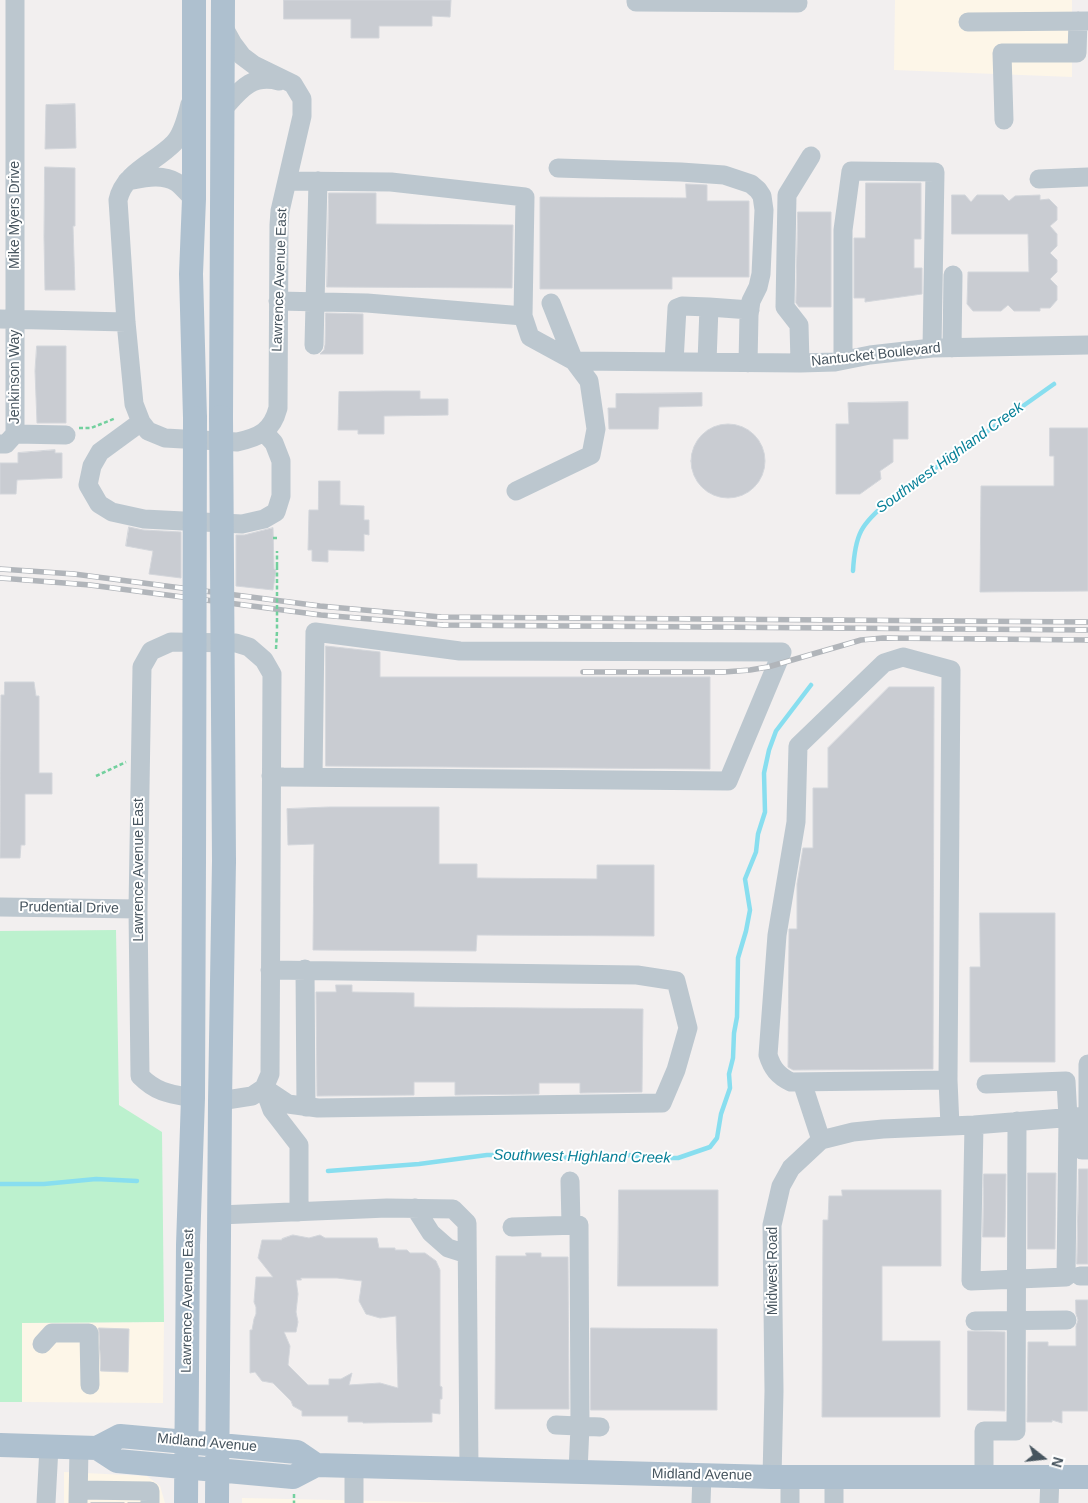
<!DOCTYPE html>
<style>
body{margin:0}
#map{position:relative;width:1088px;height:1503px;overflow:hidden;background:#f2efef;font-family:Helvetica,sans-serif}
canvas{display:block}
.north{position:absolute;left:1018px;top:1433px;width:50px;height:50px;-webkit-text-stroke:4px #fff;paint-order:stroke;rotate:106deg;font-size:14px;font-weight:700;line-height:20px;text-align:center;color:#46545e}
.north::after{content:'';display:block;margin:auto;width:18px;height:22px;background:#46545e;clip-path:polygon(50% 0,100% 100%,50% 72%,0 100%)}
</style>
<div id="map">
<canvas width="1088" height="1503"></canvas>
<div class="north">N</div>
</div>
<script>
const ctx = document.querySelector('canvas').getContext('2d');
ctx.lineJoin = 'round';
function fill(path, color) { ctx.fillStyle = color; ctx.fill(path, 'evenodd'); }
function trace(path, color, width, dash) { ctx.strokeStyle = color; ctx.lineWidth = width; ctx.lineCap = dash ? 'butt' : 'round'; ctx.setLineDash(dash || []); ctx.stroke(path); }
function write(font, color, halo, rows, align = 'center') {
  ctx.font = font + ' Helvetica,sans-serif'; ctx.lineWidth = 4; ctx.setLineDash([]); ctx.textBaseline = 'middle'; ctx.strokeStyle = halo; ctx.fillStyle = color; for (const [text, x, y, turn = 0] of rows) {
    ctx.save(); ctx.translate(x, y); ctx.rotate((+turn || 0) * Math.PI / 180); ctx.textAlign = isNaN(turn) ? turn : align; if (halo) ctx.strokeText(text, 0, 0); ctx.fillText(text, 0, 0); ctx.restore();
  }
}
const commercial = new Path2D(`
 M895,0H1072V77L894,70Z
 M164,1322L163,1403L22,1402V1323Z
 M64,1472L147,1476L160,1486L165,1503H64Z
 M242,1498L469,1503H242Z`);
const green = new Path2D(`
 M116,930L119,1105L162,1132L164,1322L22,1323V1402H0V931Z`);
const stream = new Path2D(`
 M853,571C855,534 861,524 889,501L1054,384
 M328,1171L419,1164L487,1155H526L551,1158L628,1155L661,1158H678L710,1147L717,1138L721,1114L730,1088L729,1074L733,1058L734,1033L737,1017L738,958L746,931L750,910L745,879L756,852L758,834L765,812L764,773L769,750L776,731L811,685
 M0,1184H44L96,1179L137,1181`);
const building = new Path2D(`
 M284,0H451L450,17L432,16V26H379V38H351V19H284Z
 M75,104L76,148L45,149L46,105Z
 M45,167L75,168V226H73L75,290H45L44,237Z
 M866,183H921V239H914V268H922V294L865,302V298H854V238H865Z
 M686,184L707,185V201H749V277H672V289H540V197L686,198Z
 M329,193H376V224L513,225L512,288L327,287Z
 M952,195H965L971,202L977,195H1003L1009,201L1015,196L1040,195V200L1049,199L1057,207V220L1050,226L1057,234V246L1050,253L1057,260V272L1050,279L1057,286V300L1050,308H1040V311H1014L1008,305L1001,311H973L967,304L968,272H1029L1028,234H952Z
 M798,212H831V307H799L796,303Z
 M326,313L363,314V354H320L324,350L325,345Z
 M37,346H66V423H37L35,371Z
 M384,391H420V399H448V415L384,416V434H358V430H338L339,392Z
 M702,393V406L659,407L658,429H609L608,408H616V394Z
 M908,402V439H893V462L880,471L881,479L860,494H836V424H849L848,403Z
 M691 461a37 37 0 1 1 74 0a37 37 0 1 1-74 0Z
 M1050,428H1088V591L980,592L981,486H1054V456H1050Z
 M55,450V453H62V478L17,480L16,494H0V463H18V453Z
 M319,481H340V505L364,506V520H369V535L364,534V551L328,550V562L312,561V550H308L309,510H318Z
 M129,527L143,530L181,532V578L149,574L153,551L126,546Z
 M273,528L274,569L276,570L273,590L236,586V535H244Z
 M326,646L380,652V677H710V769L326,766Z
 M5,682H34L36,696H39V773H52V794H25V845H21L20,858H0L1,695H4Z
 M889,687H934L933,1069L793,1070L788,1067L789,934V929H797V884L803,848H813V788H828V748Z
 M329,807H439V864H477V878L597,879V865H654V936L477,935L476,951L313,950L314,844L288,845L287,809Z
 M980,913H1055V1062H970V967H980Z
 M336,985H352V992L414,993V1007L643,1009L642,1092L580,1093V1083H539V1094L455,1095V1082H414V1095L317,1096L316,992H336Z
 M1079,1169H1088V1264H1077Z
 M1028,1173H1056L1055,1249H1028Z
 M984,1174H1006L1005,1237H983Z
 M619,1190H718V1286H618Z
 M842,1190H941V1266H882V1341H940V1417H822L823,1220H828L829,1196H842Z
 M293,1235L309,1238L320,1235L325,1238H377L379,1248H395V1250H407L410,1253H425L436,1261L440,1270V1386L442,1387V1399H440V1414L432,1413V1422L363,1423V1422H348V1416H302V1411L293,1406L291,1401L273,1383L262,1381L255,1372L250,1373V1330H252L254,1319L256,1314V1307L254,1302L256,1277H273L258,1258L262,1240H282V1239ZM301,1278H337L362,1281L359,1301L366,1314L380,1318L396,1316L398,1388L380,1383L349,1385L352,1373L341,1379H329V1385H308L288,1365L290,1346L284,1332H296L298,1322L296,1312L298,1294L296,1280H301Z
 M526,1253H541V1257H568L569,1409H495L496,1256H526Z
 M1076,1300H1088V1411H1062V1423L1052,1420V1422H1027L1028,1342H1048V1346H1076V1326L1078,1320L1076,1314Z
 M99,1328L129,1329L128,1372L101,1371Z
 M591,1328L717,1329V1410H591Z
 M968,1331L1005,1332V1411L968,1410Z`);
const minorTunnel = new Path2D(`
 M100,1502V1503
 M137,1502V1503
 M115,1503V1502`);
const path = new Path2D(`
 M79,428H91L116,418
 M273,538H279
 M277,566V551
 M276,649L277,631
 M96,776L126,762
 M294,1494V1503`);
const minor = new Path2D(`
 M636,0V2L798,3
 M968,22L1088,21
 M190,104C187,116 183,134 174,143C156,162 124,172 118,200L126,322L134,404L141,422L148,431L165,438L237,442C260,437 272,431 278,408L279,225L280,211L302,116V99L293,84L254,65L242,56L233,44L223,26
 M224,108C241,89 252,74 279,81
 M1004,120L1002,53H1077L1078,21
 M558,168L681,172L724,175L751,184L758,190L762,196L764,210L761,274L758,287L751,301L749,315L748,363
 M1039,179L1088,177
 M127,181C143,178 162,173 176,182C182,186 188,194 194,199
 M278,301L367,303L523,316L525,197L391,182L287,181
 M523,316L530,337L574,361L800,363L835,362L870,355L932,348L1088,345
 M0,319L126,322
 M314,345L318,181
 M952,348L953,275
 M843,360V230L851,171L935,172L932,348
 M674,362L677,308L682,306L709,307
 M707,362L709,307L750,310
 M800,363L799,325L785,307L787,195L811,156
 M141,422L100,452L92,466L88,485L99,504L112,512L144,519L242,524L264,519L276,512L281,496V461L274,443L264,432
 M15,434L66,435
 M0,444H6L15,434V0
 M516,491L591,455L596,429L589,381L574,361L551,303
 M271,776L283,777L728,781L782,652L460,651L315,632L313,777
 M0,907L138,909
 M305,969L306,1107
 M948,1080L791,1082C778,1076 772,1068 768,1055L777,935L796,822L798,746L884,663L903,657L951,670L948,1080L950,1126
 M802,1082L821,1140
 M264,1088L288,1104L318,1108L662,1103L676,1070L688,1028L676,981L637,975L270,970
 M264,1088L272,1110L299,1145V1212
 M193,1098C170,1094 157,1093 140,1076L138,909L142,667L151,651L171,642L236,643L249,647L264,660L272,674L270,1074L264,1088L252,1096L220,1101
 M1088,1116V1064
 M1080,1117L1082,1150H1088
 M974,1125L971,1281L1066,1277L1068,1118L1066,1081L986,1084
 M570,1181L571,1225
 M415,1208L431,1233L448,1248L467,1254
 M219,1215L387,1208L453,1209L467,1223L469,1469
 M512,1227L579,1225L580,1426L578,1472
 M1080,1276H1088
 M975,1321L1067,1320
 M42,1344L52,1333H89L90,1385
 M556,1425L600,1427
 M772,1477L774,1391L772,1225L781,1186L791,1168L821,1140L853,1132L883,1129L974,1125L1088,1116
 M790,1477V1503
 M984,1477V1431H1016L1017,1121
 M79,1490L150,1491V1502
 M46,1503L49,1447
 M78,1503L79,1448
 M354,1503V1466
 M701,1503L702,1475
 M834,1503V1477
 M1049,1503L1050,1477`);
const major = new Path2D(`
 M194,0V199L191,274L195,418
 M221,417L223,0
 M0,1445L97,1448L120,1436L297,1452L316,1465
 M97,1448L117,1461L293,1477L316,1465L772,1477H1088
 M186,1503L188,1245L193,1098L194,861
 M217,1503L220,1101L224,861`);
const rail = new Path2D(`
 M0,569L74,574L320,606L441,617L1088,622
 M0,578L90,585L321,615L443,625L1088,630
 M583,672H724L750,670L768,667L861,640L883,638L1088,640`);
const pathBridge = new Path2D(`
 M277,566V631`);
const majorBridge = new Path2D(`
 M221,417L224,861
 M194,861L195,418`);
const streetNames = [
 ["Mike Myers Drive",15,215,-90],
 ["Lawrence Avenue East",280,280,-88],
 ["Nantucket Boulevard",876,355,-6],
 ["Jenkinson Way",15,377,-90],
 ["Lawrence Avenue East",139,870,-90],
 ["Prudential Drive",69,908,1],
 ["Midwest Road",773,1271,-90],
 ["Lawrence Avenue East",188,1301,-89],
 ["Midland Avenue",207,1443,5],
 ["Midland Avenue",702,1475,1]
];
const waterNames = [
 ["Southwest Highland Creek",950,458,-36],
 ["Southwest Highland Creek",582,1157,1]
];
fill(commercial, '#fdf6e8');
fill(green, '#bcf1ce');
trace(stream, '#88deef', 4.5);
fill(building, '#c9ccd2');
trace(building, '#d3d6db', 1);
trace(minorTunnel, '#c7c8cb', 19, [19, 9]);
trace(path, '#73d09e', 2.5, [4, 2.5]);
trace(minor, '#bcc7cf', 19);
trace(major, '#aec0cf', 24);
trace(rail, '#b1b5ba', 5.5);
trace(rail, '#fff', 4, [11]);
trace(pathBridge, '#73d09e', 2.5, [4, 2.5]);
trace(majorBridge, '#aec0cf', 24);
write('14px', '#46545e', '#fff', streetNames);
write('italic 15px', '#088098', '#fff', waterNames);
</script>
